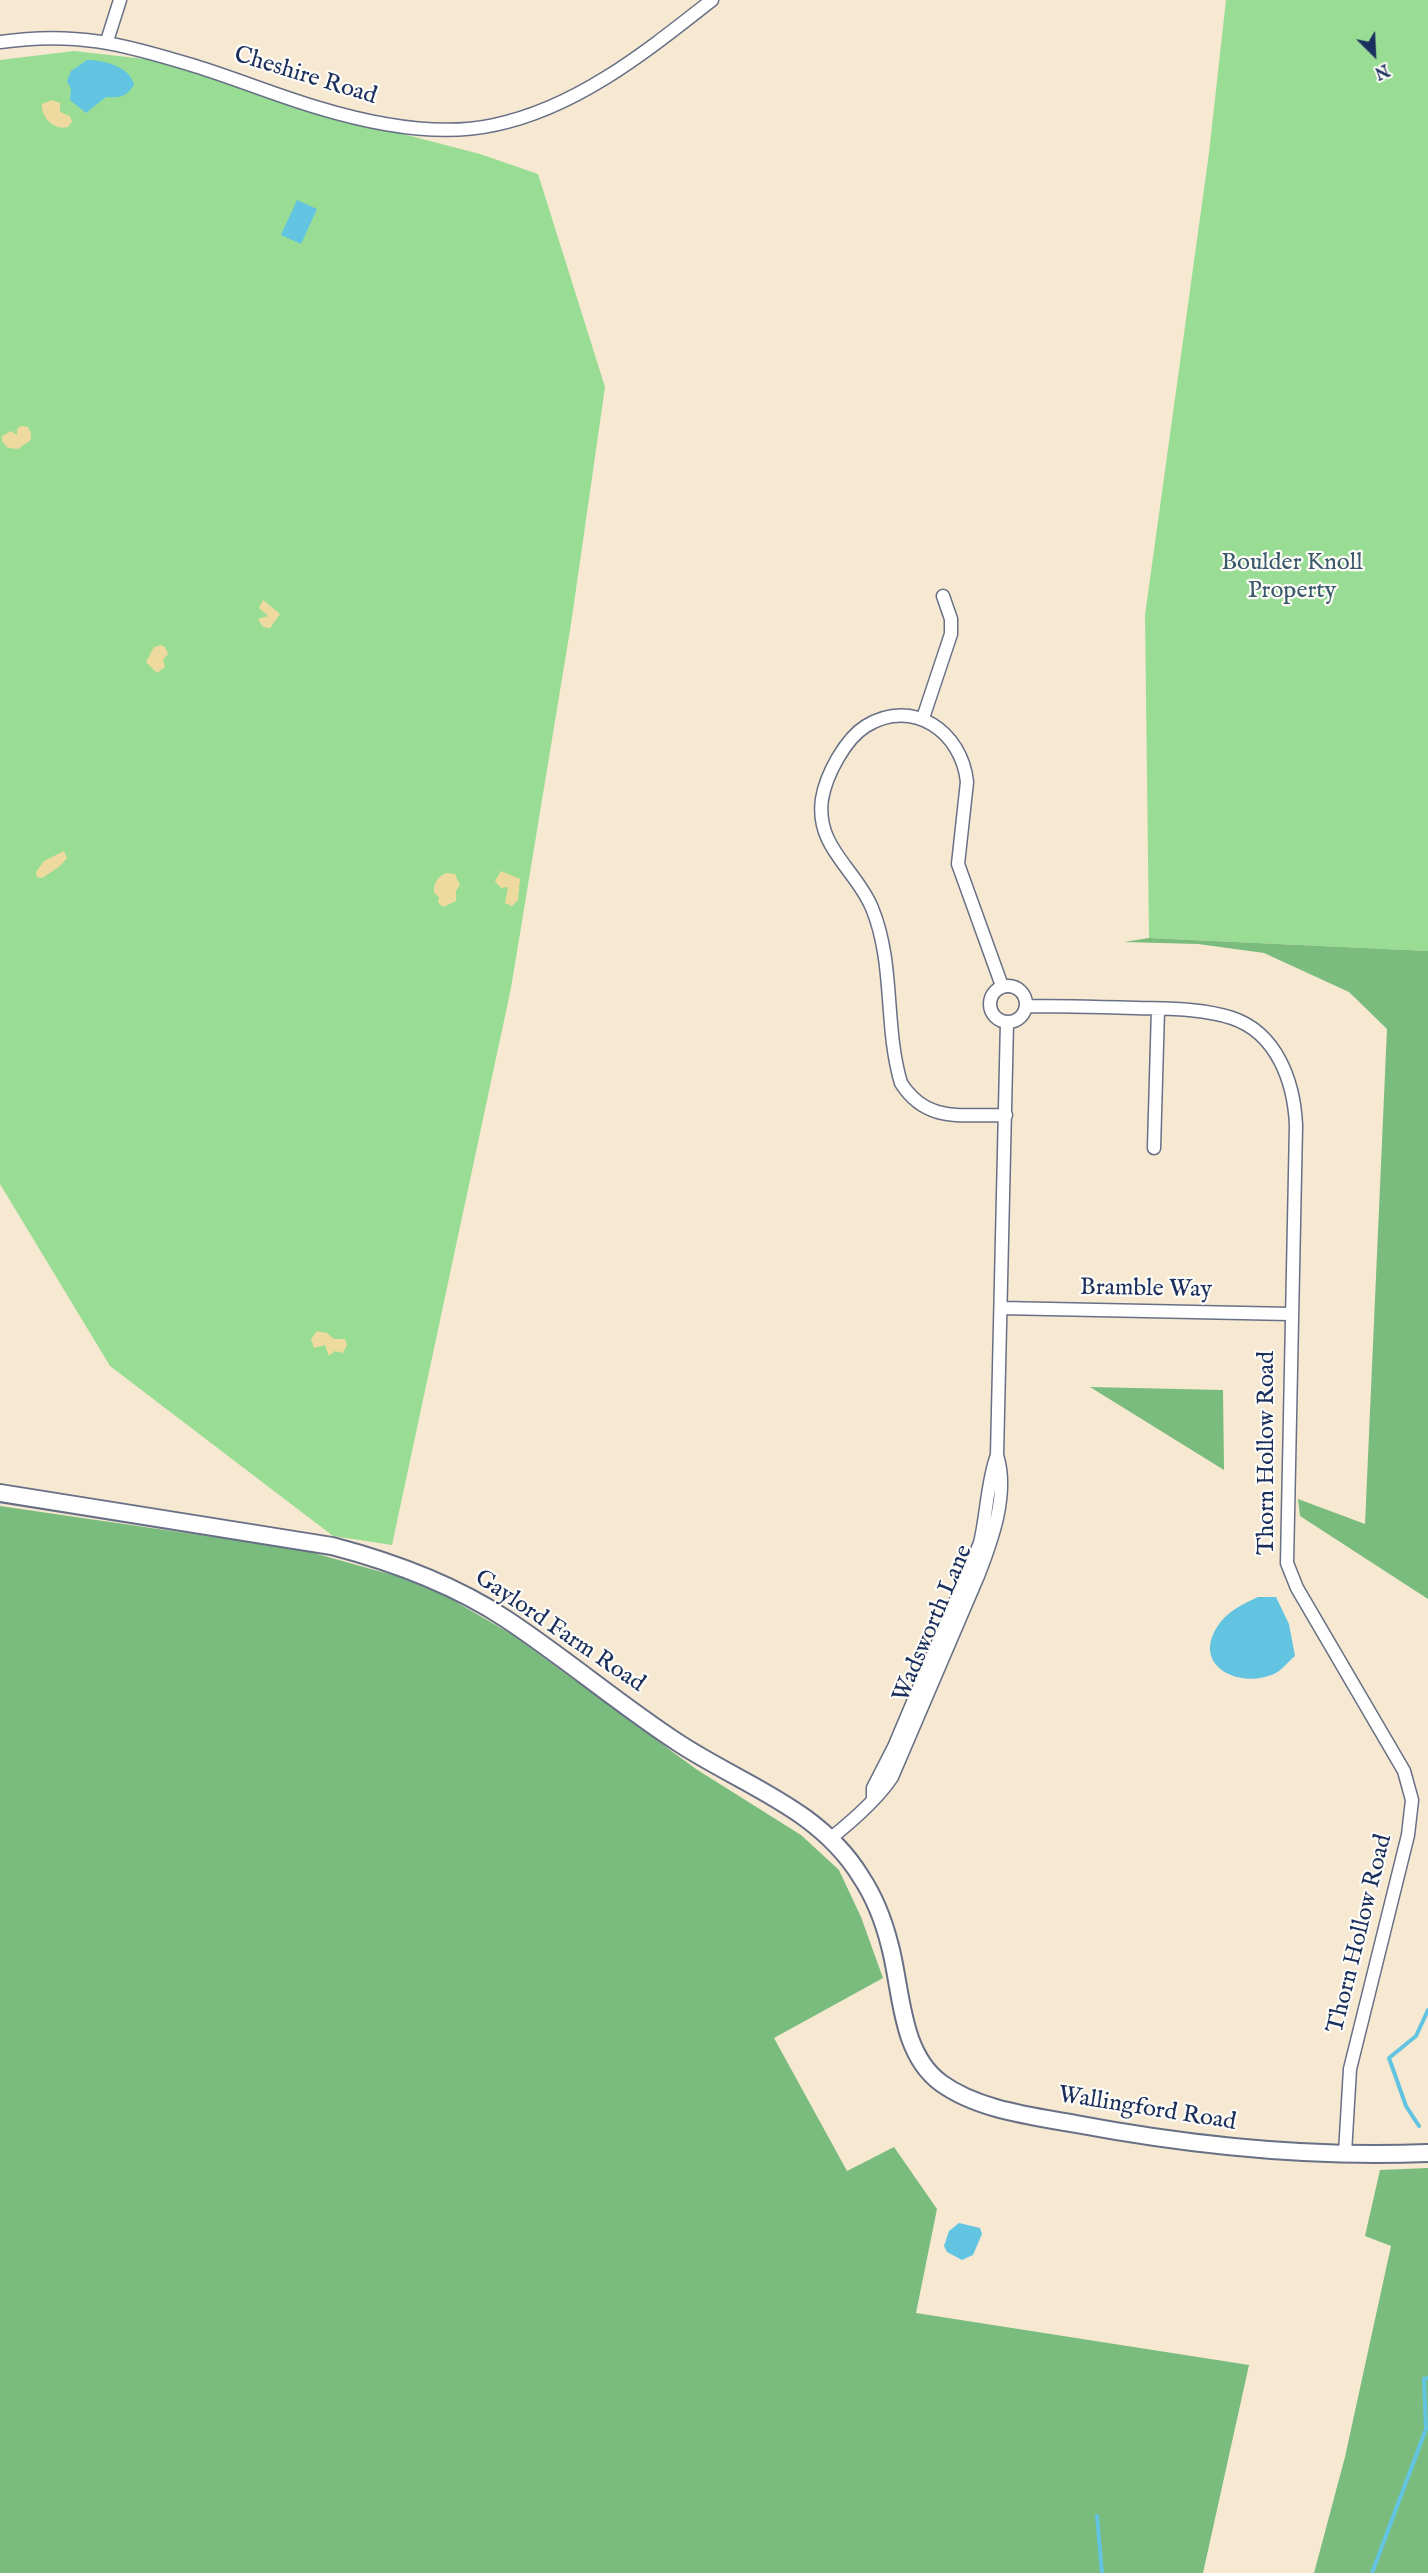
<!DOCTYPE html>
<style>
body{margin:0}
#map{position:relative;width:1428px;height:2573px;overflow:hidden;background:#f6e8d1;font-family:"IM FELL English",serif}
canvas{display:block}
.north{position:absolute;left:1344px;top:24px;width:60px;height:60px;-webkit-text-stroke:4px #fdfcf7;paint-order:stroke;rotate:156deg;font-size:16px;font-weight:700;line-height:24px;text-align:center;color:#1b2f5e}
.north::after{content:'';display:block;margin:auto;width:21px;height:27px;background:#1b2f5e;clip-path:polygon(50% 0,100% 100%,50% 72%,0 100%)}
</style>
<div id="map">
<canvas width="1428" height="2573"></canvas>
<div class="north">N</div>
</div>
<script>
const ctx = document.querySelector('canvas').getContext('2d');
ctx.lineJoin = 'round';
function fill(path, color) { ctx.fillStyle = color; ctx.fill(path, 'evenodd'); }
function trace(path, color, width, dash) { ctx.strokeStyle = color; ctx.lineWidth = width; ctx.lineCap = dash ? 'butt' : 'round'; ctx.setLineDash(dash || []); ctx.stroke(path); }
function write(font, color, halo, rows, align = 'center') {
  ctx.font = font + ' "IM FELL English",serif'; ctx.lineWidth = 4.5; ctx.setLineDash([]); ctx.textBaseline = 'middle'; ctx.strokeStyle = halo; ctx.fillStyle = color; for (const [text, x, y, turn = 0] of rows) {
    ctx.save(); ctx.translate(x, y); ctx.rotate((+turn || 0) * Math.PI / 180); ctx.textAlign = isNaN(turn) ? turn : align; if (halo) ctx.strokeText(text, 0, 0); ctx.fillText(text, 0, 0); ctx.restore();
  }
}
const green = new Path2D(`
 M1226,0H1428V951L1149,938L1145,615L1209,153Z
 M74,51L154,60L303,108L480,154L538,174L605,387L571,624L511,988L392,1545L333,1536L110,1366L0,1184V60Z`);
const forest = new Path2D(`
 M1149,938L1428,951V1599L1300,1516L1298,1499L1365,1524L1387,1029L1349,992L1264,953L1198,944L1124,942Z
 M1090,1387L1223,1390L1224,1470Z
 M0,1506L303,1550L425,1584L513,1635L696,1769L801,1835L839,1870L861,1917L883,1978L774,2038L847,2171L894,2147L937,2209L916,2313L1249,2365L1203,2573H0Z
 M1428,2168V2573H1314L1345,2457L1391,2246L1365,2236L1380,2170Z`);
const sand = new Path2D(`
 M52,100L60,103V112L70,116L72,122L68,127C55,131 41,118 42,104Z
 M21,426L28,427L31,434V440L18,449L8,448L2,441V436L11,431L17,435V429Z
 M263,600L280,614L270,628L263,627L258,619L268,616L259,608Z
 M160,645L165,647L168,654L163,660L165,667L157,673L146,662L154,647Z
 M64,851L67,858L59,867L42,878L37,877L36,872L44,861Z
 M501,871L520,879L518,900L512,906L505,903L508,887L501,888L495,881Z
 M446,873L455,874L460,885L456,891V901L443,907L438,902L439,897L434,893C433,884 437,877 446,873Z
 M317,1331L327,1333L334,1339H345L347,1345L343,1353L335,1351L329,1356L325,1345L314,1348L311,1339Z`);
const water = new Path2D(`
 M87,60C103,60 130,66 134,85C126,97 121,98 106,97L86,113L70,100L71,89L67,81L71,71Z
 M297,200L317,209L301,244L281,235Z
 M1258,1597H1276L1289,1624L1295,1656C1289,1661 1281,1671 1274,1674C1240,1689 1192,1667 1217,1627C1226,1612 1243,1604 1258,1597Z
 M959,2223L980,2228L982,2234L973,2255L962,2260L947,2252L944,2246L949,2231Z`);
const stream = new Path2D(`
 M1419,2126L1406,2106L1389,2058L1416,2036L1428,2010
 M1097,2516L1102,2573
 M1372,2573L1426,2429L1424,2379L1428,2378`);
const street = new Path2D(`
 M107,41L120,0
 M0,42C76,31 123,44 195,66C237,79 278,96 319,108C372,124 439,137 494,125C577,108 647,51 712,0
 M923,718L951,634V619L943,596
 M990 1004a18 18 0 1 1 36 0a18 18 0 1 1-36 0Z
 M1002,986L958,864L967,782C962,732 913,697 866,726C845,739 826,775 822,799C815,847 856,869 872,908C895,964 884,1026 901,1083C927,1124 963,1114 1006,1115
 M1027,1006C1063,1006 1100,1007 1136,1008C1168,1009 1201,1008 1232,1018C1277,1033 1294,1082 1296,1125L1287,1563L1297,1588L1404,1771L1412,1800L1408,1835L1350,2069L1345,2153
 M1154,1148L1158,1009
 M1001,1308L1290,1314
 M873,1797V1788L894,1747L980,1543C987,1514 987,1482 997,1455
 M831,1838C851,1822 879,1797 892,1777L978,1576C992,1540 1009,1494 997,1455L1007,1022`);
const secondary = new Path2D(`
 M0,1493L332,1546C393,1562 453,1584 506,1619C565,1658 619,1704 677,1742C742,1785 819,1808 861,1877C875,1898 884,1922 890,1946C902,1991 900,2053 941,2083C978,2110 1032,2116 1076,2124C1193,2146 1309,2158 1428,2153`);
const streetNames = [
 ["Cheshire Road",305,77,17],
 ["Bramble Way",1146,1290,1],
 ["Thorn Hollow Road",1268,1453,-90],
 ["Wadsworth Lane",934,1624,-67],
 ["Gaylord Farm Road",559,1632,34],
 ["Thorn Hollow Road",1361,1934,-76],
 ["Wallingford Road",1147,2110,9]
];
const parkNames = [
 ["Boulder Knoll",1292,564],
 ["Property",1292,592]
];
fill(green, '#99dd95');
fill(forest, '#7abc7e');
fill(sand, '#eeda9e');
fill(water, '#63c4e2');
trace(stream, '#63c4e2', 4);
trace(street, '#687086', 15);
trace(secondary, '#687086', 20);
trace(street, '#fff', 12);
trace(secondary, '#fff', 16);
write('24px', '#1b2f5e', '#fdfcf7', streetNames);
write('24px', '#3a5a6c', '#fdfcf7', parkNames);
</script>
